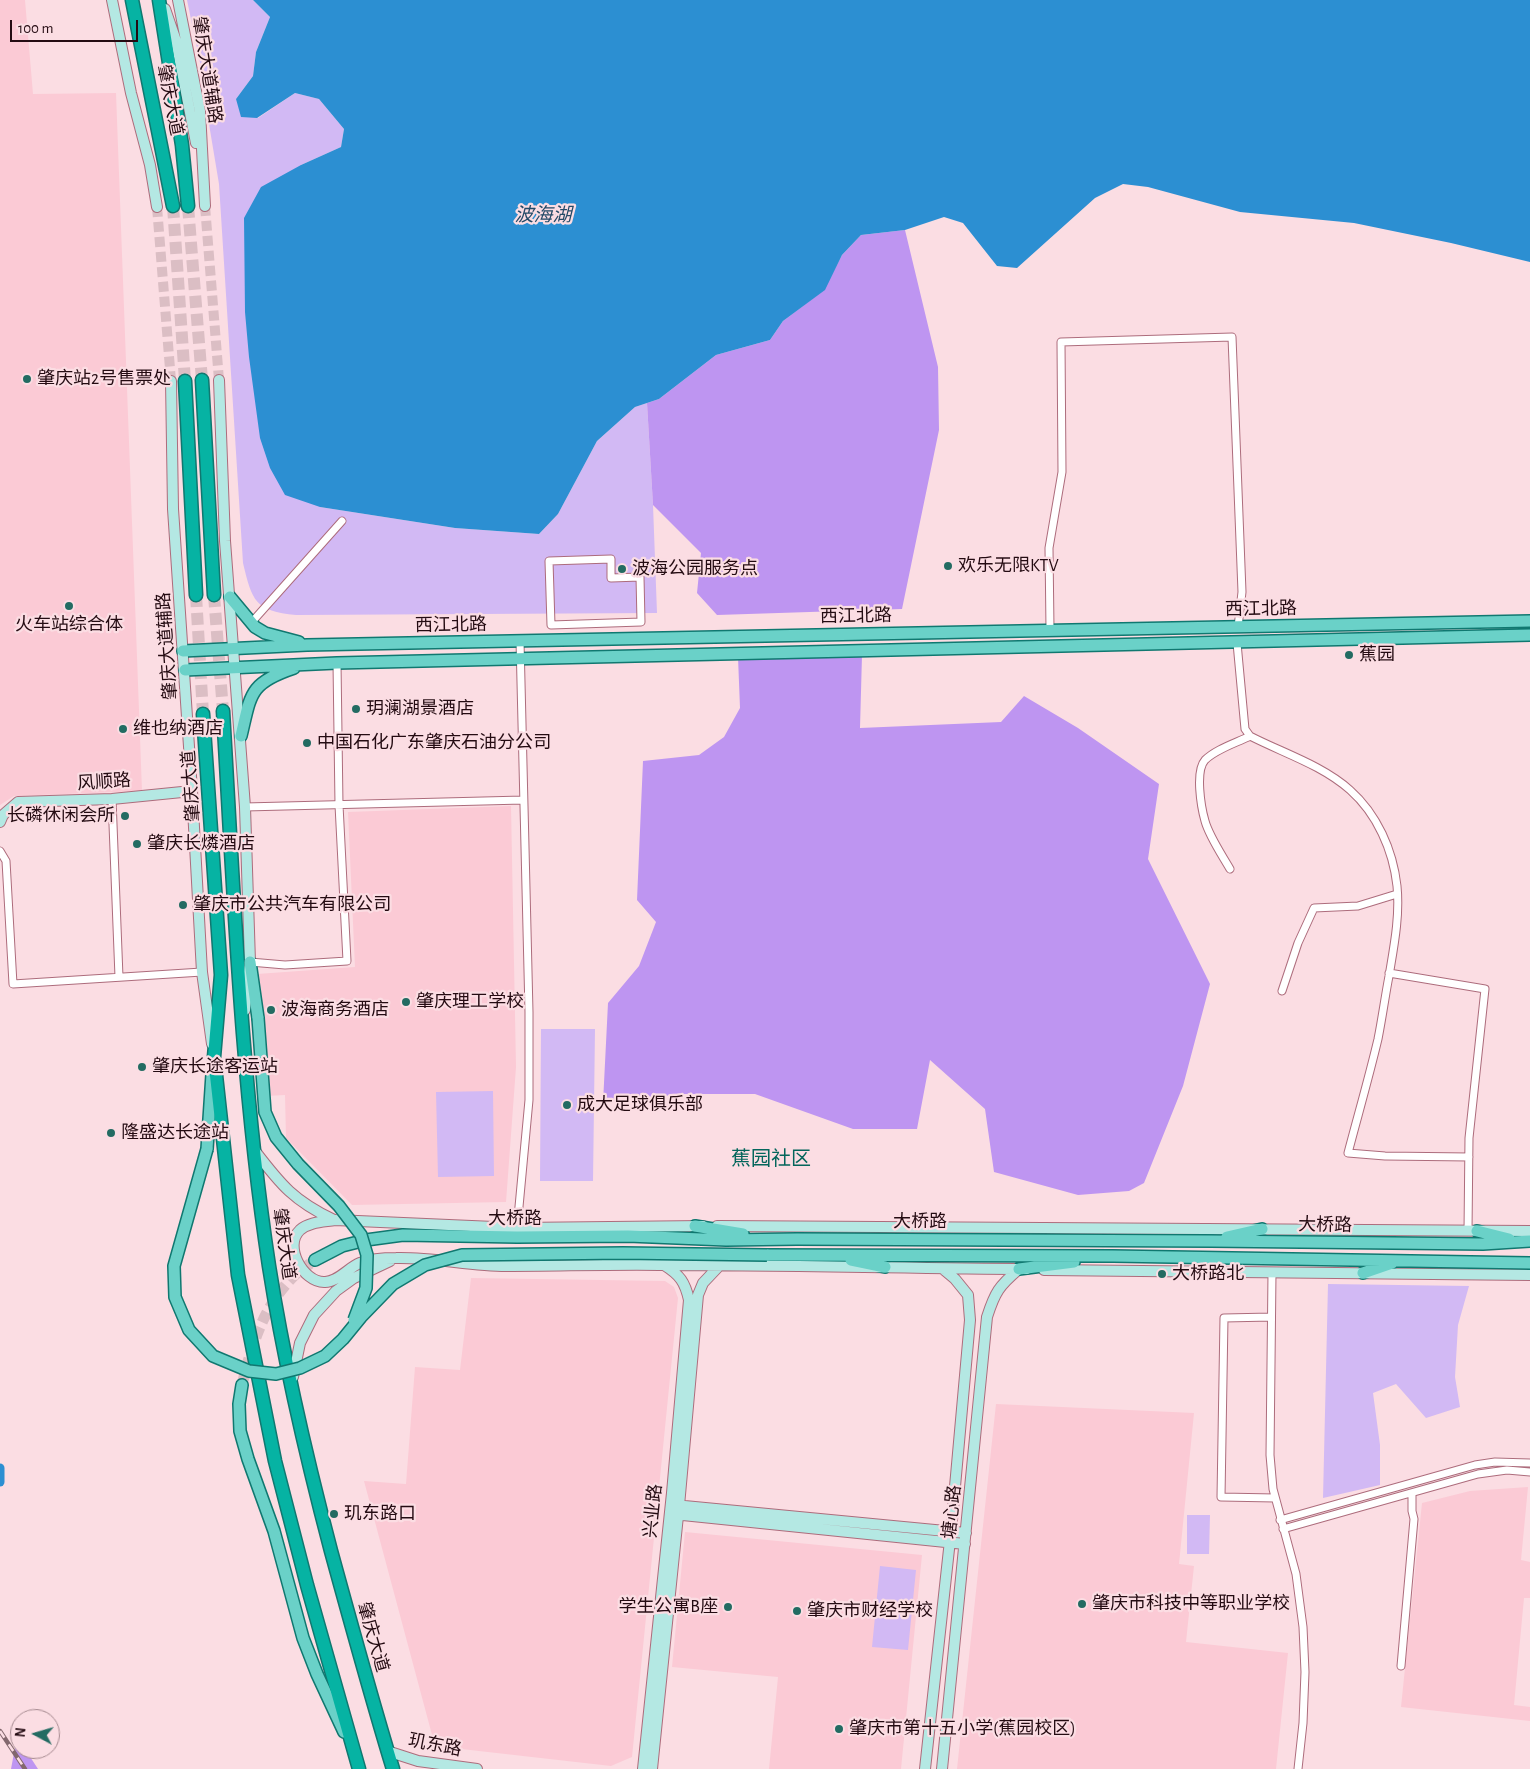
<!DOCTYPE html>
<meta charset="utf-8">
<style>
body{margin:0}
#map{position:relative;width:1530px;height:1769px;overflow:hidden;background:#fbdde3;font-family:"Alegreya Sans",sans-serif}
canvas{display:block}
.north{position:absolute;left:10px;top:1709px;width:50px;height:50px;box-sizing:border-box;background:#fbdde3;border:1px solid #a5898f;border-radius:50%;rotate:276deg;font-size:14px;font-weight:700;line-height:20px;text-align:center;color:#240b12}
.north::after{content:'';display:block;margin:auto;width:18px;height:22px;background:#236b62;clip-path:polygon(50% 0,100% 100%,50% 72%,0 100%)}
.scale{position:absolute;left:10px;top:20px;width:128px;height:22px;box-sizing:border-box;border:2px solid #240b12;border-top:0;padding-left:6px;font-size:15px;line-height:18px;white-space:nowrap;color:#240b12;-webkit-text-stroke:4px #fbdde3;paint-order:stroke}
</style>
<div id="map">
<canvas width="1530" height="1769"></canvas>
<div class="north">N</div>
<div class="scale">100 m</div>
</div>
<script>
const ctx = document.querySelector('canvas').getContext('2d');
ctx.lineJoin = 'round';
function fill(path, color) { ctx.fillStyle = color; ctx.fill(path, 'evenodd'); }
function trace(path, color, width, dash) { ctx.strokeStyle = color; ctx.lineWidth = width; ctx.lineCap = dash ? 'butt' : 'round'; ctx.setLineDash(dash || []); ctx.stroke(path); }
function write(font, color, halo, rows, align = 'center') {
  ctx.font = font + ' "Alegreya Sans","Noto Sans SC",sans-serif'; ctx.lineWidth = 4.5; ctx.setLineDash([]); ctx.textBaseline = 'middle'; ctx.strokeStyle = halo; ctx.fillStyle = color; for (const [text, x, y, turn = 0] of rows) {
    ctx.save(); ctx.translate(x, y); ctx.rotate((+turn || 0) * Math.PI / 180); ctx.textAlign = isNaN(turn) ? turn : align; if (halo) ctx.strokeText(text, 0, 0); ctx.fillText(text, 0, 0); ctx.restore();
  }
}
const built = new Path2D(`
 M0,0H25L33,94L116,93L142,791L14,796L0,805Z
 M511,806L516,1067L506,1202L352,1205L286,1138L285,1095L266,1096L257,974L355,967L348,812Z
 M471,1278L665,1281L674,1287L678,1298L632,1757L611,1766L435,1746L364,1481L406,1484L415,1367L460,1370Z
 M996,1404L1194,1413L1179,1564L1194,1566L1186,1642L1288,1653L1276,1769H957Z
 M1528,1487L1521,1560L1530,1562V1598H1524L1514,1705L1530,1707V1721L1401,1707L1422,1503L1470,1491Z
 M685,1532L922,1555L901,1769H769L778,1677L672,1667Z`);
const green = new Path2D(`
 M187,0H253L270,17L256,52L253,76L236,99L258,118L295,93L319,99L344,129L341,147L301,165L320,507L455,528L539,534L558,514L597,441L635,407L647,403L653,505L657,613L296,615C255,611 252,601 243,563L219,184L205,100L204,82Z
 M541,1029H595L593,1181H540Z
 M493,1091L494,1176L438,1177L436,1092Z
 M1328,1284L1469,1286L1458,1325L1455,1377L1460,1407L1426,1418L1396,1384L1373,1393L1380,1445V1485L1323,1498Z
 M1187,1515H1210L1209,1554H1187Z
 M880,1566L916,1570L908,1650L872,1647Z`);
const forest = new Path2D(`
 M905,230L938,367L939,430L902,609L717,615L697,593L701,553L653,505L647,403L659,399L716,355L770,340L783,321L824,290L842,255L861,235Z
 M862,655L860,728L1001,722L1024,696L1078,728L1159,784L1148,859L1210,984L1183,1086L1144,1183L1129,1191L1078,1195L994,1172L985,1109L930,1060L917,1129H853L755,1094H682L603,1103L608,1003L639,966L656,922L637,900L643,761L699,755L724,737L740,708L738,657Z
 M17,1737L20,1741V1749H25L38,1769H11Z`);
const water = new Path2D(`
 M253,0H1530V262L1451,243L1354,223L1240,212L1148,187L1123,184L1095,198L1017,268L997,266L963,223L944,217L905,230L861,235L842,255L825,290L783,321L770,340L716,355L659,399L635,407L597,441L558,514L539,534L455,528L320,507L285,495L270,468L260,438L249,357L245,312L244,218L261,187L301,165L341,147L344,129L319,99L295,93L257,118L241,117L236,99L253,76L256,52L270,17Z`);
const canal = new Path2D(`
 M0,1468V1482`);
const secondaryTunnel = new Path2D(`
 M205,206L219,380
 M157,207L171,381`);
const primaryTunnel = new Path2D(`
 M242,1385C252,1344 264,1304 296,1274C301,1269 309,1265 315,1260`);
const highwayTunnel = new Path2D(`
 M173,206L185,381
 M188,206L202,380
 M196,595L203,714
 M214,595L223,711`);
const street = new Path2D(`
 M611,559V578L640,577L641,622L551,625L549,561Z
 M251,623L342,521
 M1050,629L1049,548L1062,472L1061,342L1232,337L1242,592L1238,627
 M1237,643L1245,729L1250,736C1283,753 1322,765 1350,790C1377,814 1393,850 1397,886C1400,916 1394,946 1389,976C1385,997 1382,1019 1378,1039C1369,1077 1358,1115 1348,1153L1385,1156L1469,1157
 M112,799L119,977
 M245,807L523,800
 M0,851L6,861L13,984L202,972
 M1230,869C1222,855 1209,836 1205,821C1201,807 1195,771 1205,760C1216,749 1236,743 1250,736
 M250,962L285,965L347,961L339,805L337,663
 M1389,973L1485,989L1469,1138L1468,1231
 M1282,991L1298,943L1314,908L1358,906L1397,894
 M517,1228L529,1100V1012L520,641
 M1272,1273L1270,1455L1273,1489L1296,1574L1303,1627L1305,1672L1303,1723L1298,1769
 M1271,1317L1224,1318L1221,1497L1275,1498
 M1280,1520L1475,1465L1495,1462L1530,1463
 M1283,1529L1478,1474L1507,1470L1530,1472
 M1401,1666L1414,1519L1412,1511V1493`);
const secondary = new Path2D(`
 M112,0L131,93L150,165L157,207
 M178,0L200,111L205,206
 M165,9L176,41L196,143
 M219,380L225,541L245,807L250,962L245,1010
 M171,381L173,509L192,791L202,972L212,1044
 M0,822L3,815L18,802L112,799L192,791
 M255,1151C281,1185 294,1201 334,1220
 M703,1226L517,1228L335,1220C323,1222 309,1222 300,1230C283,1246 303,1282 324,1282C337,1283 349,1267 360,1263C371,1259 385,1258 396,1258C433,1257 470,1266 506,1266C560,1266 613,1264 666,1265C786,1265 906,1268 1027,1269
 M717,1226L1530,1231
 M1044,1270L1530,1275
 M293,1377L300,1343L314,1315L336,1291L354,1278L390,1261
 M674,1505L966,1533
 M673,1514L965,1544
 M387,1751L418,1761L477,1769
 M643,1769L672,1493L689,1300C685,1282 680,1275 664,1265
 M652,1769L679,1506L698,1295L703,1283L720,1265
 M925,1769L951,1531L970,1320L968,1295L955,1279L943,1269
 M942,1769L987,1317C995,1292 999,1286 1019,1269`);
const primary = new Path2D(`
 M230,597L255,627L265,633L299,642
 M183,651L307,645L1530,621
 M185,670L337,663L1530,635
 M241,736C251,694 249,683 294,668
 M250,962L258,1018
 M207,1149L212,1074
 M695,1226L743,1234
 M1477,1231L1509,1239
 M1227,1237L1262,1229
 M767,1255L1113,1256L1530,1263
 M315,1260L342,1246L366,1240L403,1235L517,1237L628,1236L726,1240L797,1239L1211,1241L1483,1244L1530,1241
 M851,1260L885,1267
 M1019,1269L1074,1262
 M1363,1273L1392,1263
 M242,1385L239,1404L240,1431L248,1459L274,1531L303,1638L317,1674L344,1732`);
const highway = new Path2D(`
 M132,0L173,206
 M159,0L182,145L188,206
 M202,380L214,595
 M185,381L196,595
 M223,711C234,896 241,1082 269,1266C284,1362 306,1456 331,1551C351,1624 371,1697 393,1769
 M203,714L221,975L214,1057L238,1275L275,1461L307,1585L359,1769`);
const rail = new Path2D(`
 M0,1731L25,1769`);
const primaryBridge = new Path2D(`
 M258,1018L265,1112L276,1137L298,1164L339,1206L361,1235L367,1255L366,1288L354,1320
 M207,1149L174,1266L175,1297L189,1330L213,1356L249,1371L276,1374L300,1368L325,1356L343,1339L361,1317L393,1284L425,1265L462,1255L623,1253L767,1255`);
const markers = [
 [27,379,5,"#236b62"],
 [948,566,5,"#236b62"],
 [622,569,5,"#236b62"],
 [69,606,5,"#236b62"],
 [1349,655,5,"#236b62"],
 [356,709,5,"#236b62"],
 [123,729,5,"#236b62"],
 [307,743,5,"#236b62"],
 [125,816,5,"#236b62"],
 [137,844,5,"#236b62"],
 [183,905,5,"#236b62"],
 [406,1002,5,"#236b62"],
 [271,1010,5,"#236b62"],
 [142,1067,5,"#236b62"],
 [567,1105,5,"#236b62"],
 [111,1133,5,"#236b62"],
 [1162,1274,5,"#236b62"],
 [334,1514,5,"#236b62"],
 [1082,1604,5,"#236b62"],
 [728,1607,5,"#236b62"],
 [797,1611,5,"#236b62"],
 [839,1729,5,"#236b62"]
];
const streetNames = [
 ["肇庆大道辅路",207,70,81],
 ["肇庆大道",170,100,79],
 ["西江北路",1261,609,-1],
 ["西江北路",856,616,-1],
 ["西江北路",451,625,-1],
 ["肇庆大道辅路",167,646,-94],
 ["风顺路",104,782,-4],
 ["肇庆大道",191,786,-94],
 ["大桥路",515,1219],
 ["大桥路",920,1222],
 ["大桥路",1325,1225,1],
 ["肇庆大道",284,1244,82],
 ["兴业路",653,1511,-84],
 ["塘心路",952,1512,-84],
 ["肇庆大道",373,1637,74],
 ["玑东路",435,1745,11]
];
const poiNames = [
 ["肇庆站2号售票处",37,379],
 ["欢乐无限KTV",958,566],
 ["波海公园服务点",632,569],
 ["火车站综合体",69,625,"center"],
 ["蕉园",1359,655],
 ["玥澜湖景酒店",366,709],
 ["维也纳酒店",133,729],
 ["中国石化广东肇庆石油分公司",317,743],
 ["长磷休闲会所",115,816,"right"],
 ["肇庆长燐酒店",147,844],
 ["肇庆市公共汽车有限公司",193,905],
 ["肇庆理工学校",416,1002],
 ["波海商务酒店",281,1010],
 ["肇庆长途客运站",152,1067],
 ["成大足球俱乐部",577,1105],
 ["隆盛达长途站",121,1133],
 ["大桥路北",1172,1274],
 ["玑东路口",344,1514],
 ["肇庆市科技中等职业学校",1092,1604],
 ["学生公寓B座",718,1607,"right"],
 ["肇庆市财经学校",807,1611],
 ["肇庆市第十五小学(蕉园校区)",849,1729]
];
const waterNames = [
 ["波海湖",543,215]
];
const quarterNames = [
 ["蕉园社区",771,1159]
];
fill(built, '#fbcad5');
fill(green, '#d2b9f4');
fill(forest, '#be95f1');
fill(water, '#2c8fd2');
trace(canal, '#2c8fd2', 9);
trace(secondaryTunnel, '#dbbec4', 10, [10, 5]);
trace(primaryTunnel, '#dbbec4', 11, [11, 5.5]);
trace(highwayTunnel, '#dbbec4', 12, [12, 6]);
trace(street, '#ad6c7c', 9);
trace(secondary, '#ad6c7c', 12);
trace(primary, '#107870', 14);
trace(highway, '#107870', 15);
trace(street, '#fff', 7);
trace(secondary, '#b4e8e3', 10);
trace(primary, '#6ad1c8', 11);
trace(highway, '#06b3a3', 12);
trace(rail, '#83686e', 4.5);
trace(rail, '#fbdde3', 2.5, [8]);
trace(primaryBridge, '#107870', 14, []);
trace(primaryBridge, '#6ad1c8', 11);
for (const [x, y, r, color] of markers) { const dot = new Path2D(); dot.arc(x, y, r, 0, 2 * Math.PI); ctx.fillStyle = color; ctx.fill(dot); trace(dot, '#fbdde3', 2); }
write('18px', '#240b12', '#fbdde3', streetNames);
write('18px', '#240b12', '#fbdde3', poiNames, 'left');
write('italic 19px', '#244a67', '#fbdde3', waterNames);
write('20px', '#04665c', '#fbdde3', quarterNames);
</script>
